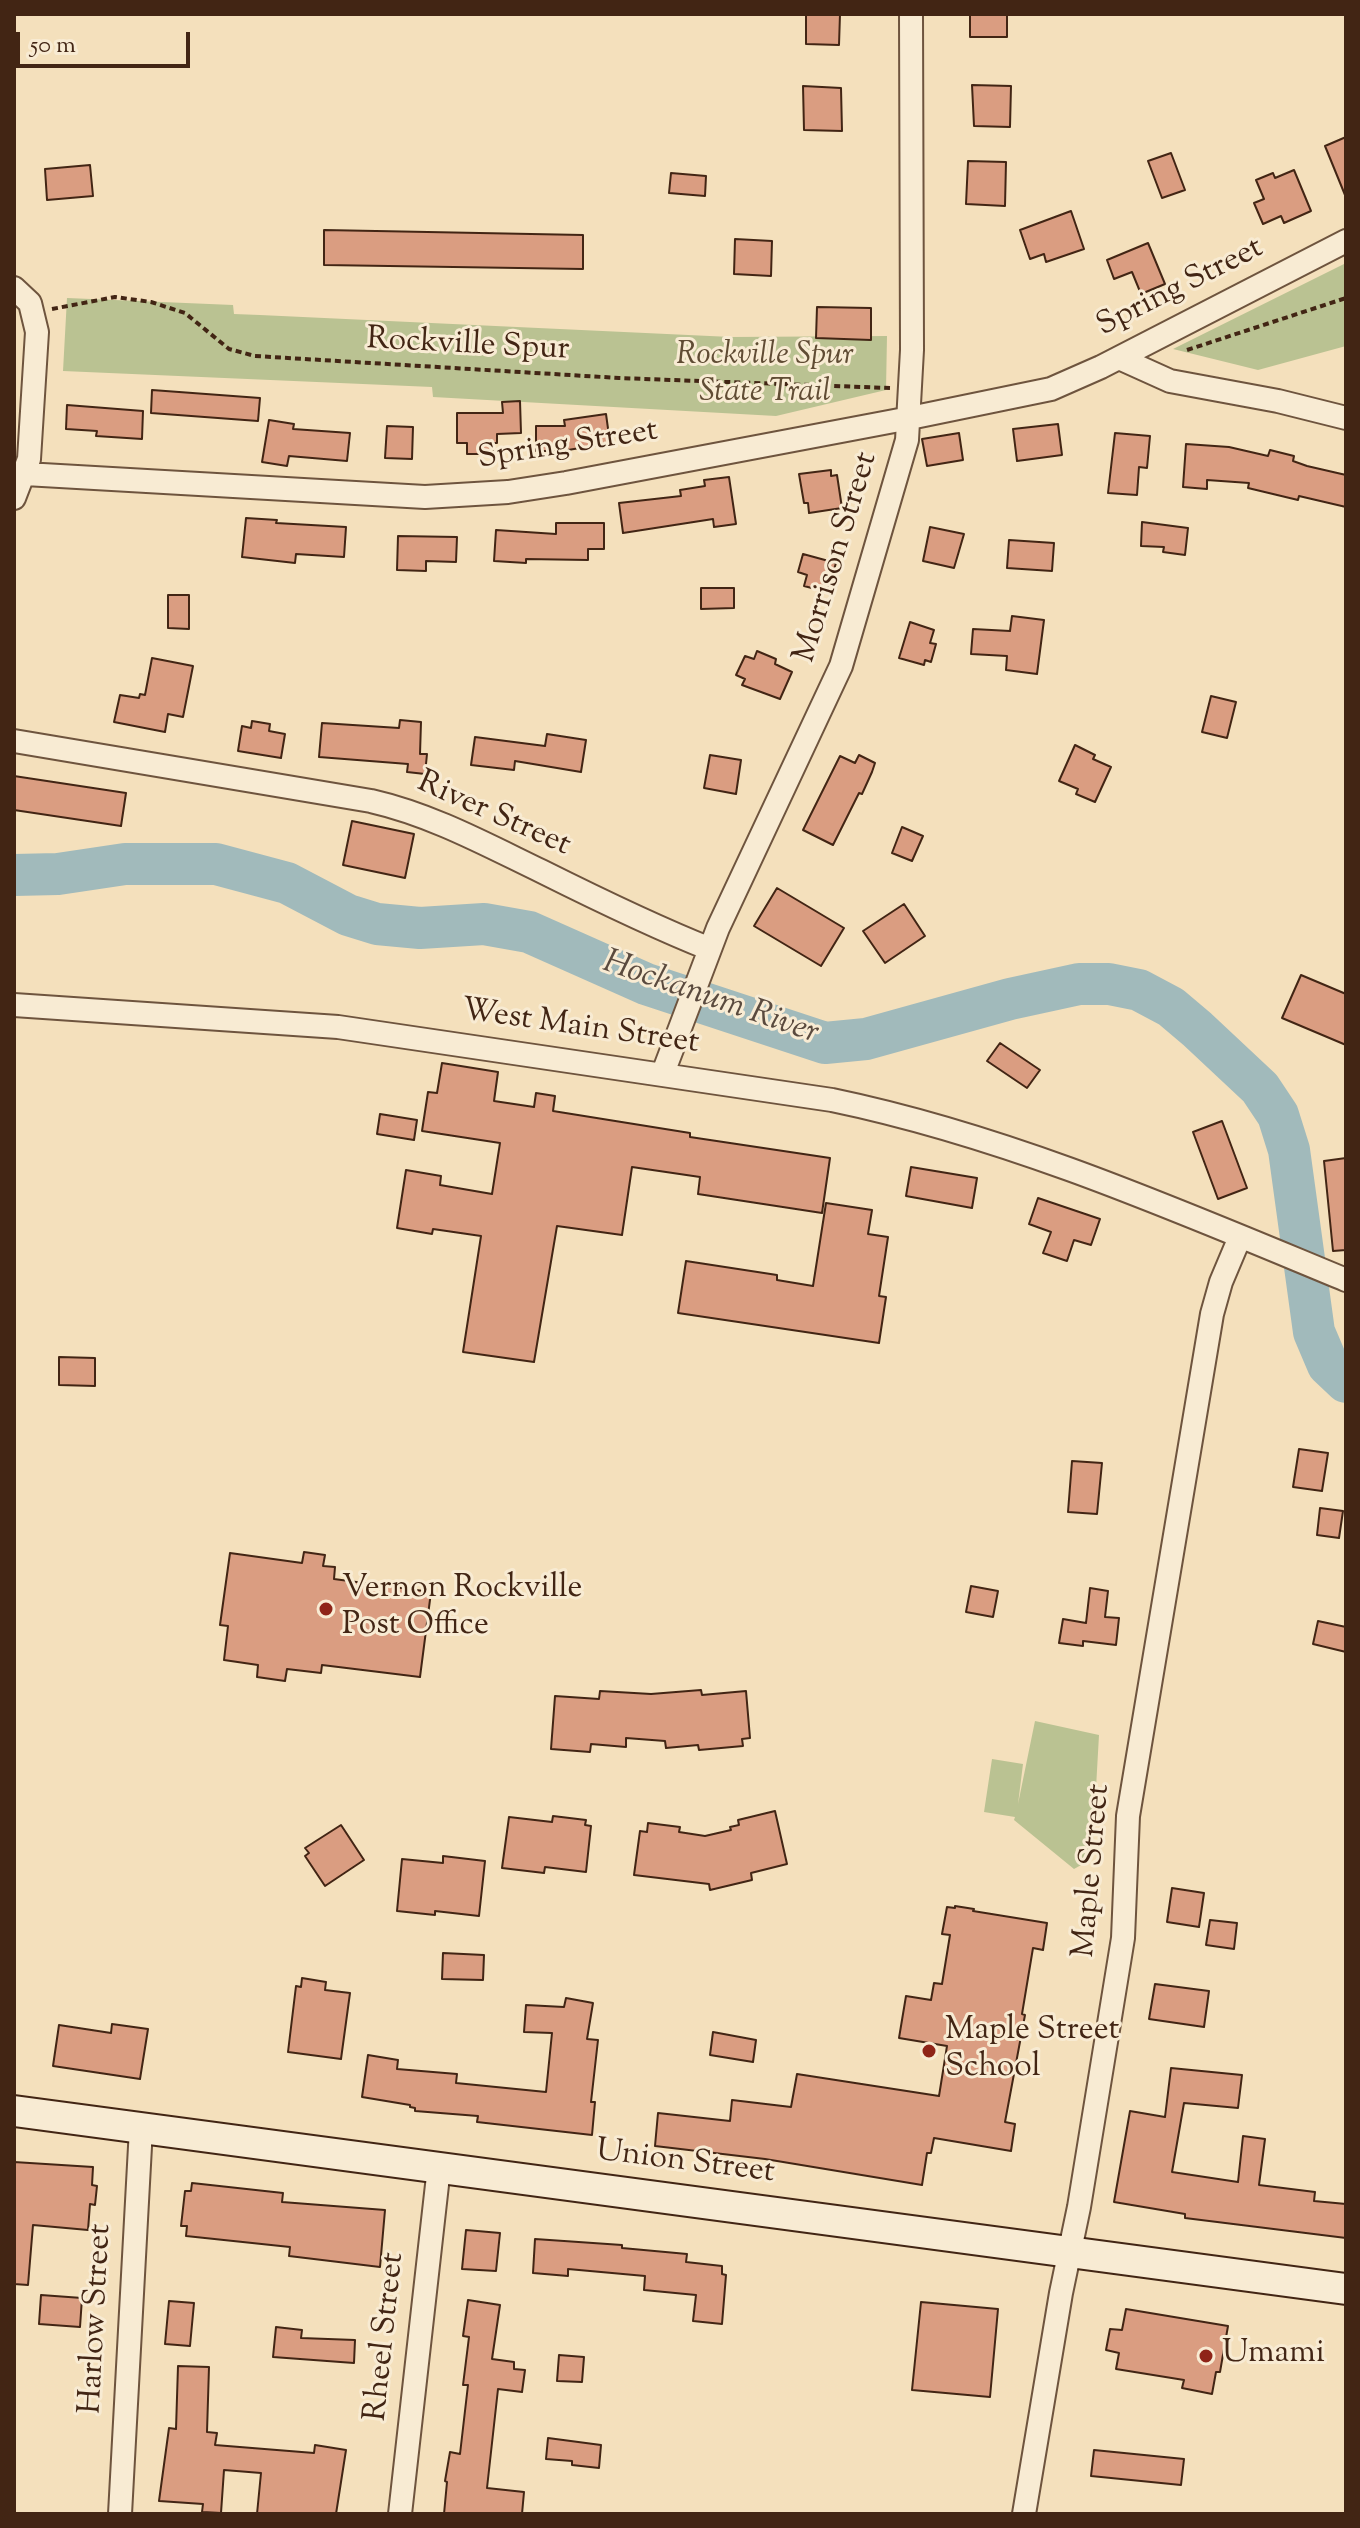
<!DOCTYPE html>
<style>
body{margin:0}
#map{position:relative;width:1360px;height:2528px;overflow:hidden;background:#f4e0bc;font-family:"Sorts Mill Goudy",serif}
canvas{display:block}
.frame{position:absolute;inset:0;border:16px solid #422514;pointer-events:none}
.scale{position:absolute;left:16px;top:32px;width:174px;height:36px;box-sizing:border-box;border:4px solid #422514;border-top:0;padding-left:10px;font-size:24px;line-height:28px;white-space:nowrap;color:#422514;-webkit-text-stroke:6px #f8ebd3;paint-order:stroke}
</style>
<div id="map">
<canvas width="1360" height="2528"></canvas>
<div class="frame"></div>
<div class="scale">50 m</div>
</div>
<script>
const ctx = document.querySelector('canvas').getContext('2d');
ctx.lineJoin = 'round';
function fill(path, color) { ctx.fillStyle = color; ctx.fill(path, 'evenodd'); }
function trace(path, color, width, dash) { ctx.strokeStyle = color; ctx.lineWidth = width; ctx.lineCap = dash ? 'butt' : 'round'; ctx.setLineDash(dash || []); ctx.stroke(path); }
function write(font, color, halo, rows, align = 'center') {
  ctx.font = font + ' "Sorts Mill Goudy",serif'; ctx.lineWidth = 6; ctx.setLineDash([]); ctx.textBaseline = 'middle'; ctx.strokeStyle = halo; ctx.fillStyle = color; for (const [text, x, y, turn = 0] of rows) {
    ctx.save(); ctx.translate(x, y); ctx.rotate((+turn || 0) * Math.PI / 180); ctx.textAlign = isNaN(turn) ? turn : align; if (halo) ctx.strokeText(text, 0, 0); ctx.fillText(text, 0, 0); ctx.restore();
  }
}
const green = new Path2D(`
 M1346,263V346L1258,370L1173,349Z
 M67,298L233,305L234,314L260,315L731,337L887,336L886,390L776,416L433,397L432,387L63,371Z
 M1035,1721L1099,1735L1092,1859L1074,1869L1014,1820L1015,1817L984,1812L992,1759L1023,1764L1018,1804Z`);
const river = new Path2D(`
 M14,875L58,874L125,864H216L287,883L348,915L377,924L420,928L484,924L529,932L646,984L825,1043L866,1039L1010,999L1079,984H1109L1139,990L1171,1007L1197,1029L1260,1088L1278,1115L1289,1150L1314,1332L1328,1365L1346,1382`);
const building = new Path2D(`
 M806,14H840L839,45L806,44Z
 M975,14H1007V37H970V15Z
 M972,85L1011,86L1010,127L974,126Z
 M803,86L841,88L842,131L804,130Z
 M1346,137V195H1345L1325,146Z
 M1171,153L1185,190L1162,198L1148,161Z
 M968,161L1006,162L1005,206L966,204Z
 M90,165L93,196L47,200L45,169Z
 M1294,170L1311,211L1284,223L1281,216L1263,224L1254,203L1264,199L1256,180L1273,173L1275,178Z
 M671,173L706,176L705,196L669,193Z
 M1071,211L1084,249L1046,262L1044,254L1030,259L1020,230Z
 M324,230L583,235V269L324,265Z
 M735,239L772,241L771,276L734,274Z
 M1148,243L1165,284L1141,294L1132,272L1114,279L1107,260Z
 M817,307L871,308V340L816,338Z
 M152,390L260,398L258,421L151,413Z
 M520,401L521,433L497,434V443H492L493,454H467V443H457V413H503L502,402Z
 M67,405L143,411L142,439L96,436L97,431L66,429Z
 M606,414L610,443L562,451H536V426H565L564,420Z
 M269,420L294,424L293,429L350,433L347,461L289,456L287,466L262,462Z
 M1058,424L1062,455L1017,461L1013,429Z
 M387,426L413,427L412,459L385,458Z
 M959,433L963,460L927,466L922,439Z
 M1115,433L1150,436L1147,468L1139,467L1137,495L1108,493Z
 M1186,444L1229,447L1268,456L1270,450L1294,456L1293,461L1307,466L1346,475V507L1299,496L1298,500L1248,488L1249,483L1207,480V489L1183,487Z
 M831,470V476L837,475L842,508L809,513L808,503H804L799,474Z
 M729,477L736,524L714,527L713,519L623,533L619,503L681,496L680,490L705,486L704,480Z
 M246,518L277,520L276,523L346,527L344,557L296,554L295,563L242,557Z
 M1142,522L1188,528L1185,555L1163,552L1164,547L1141,546Z
 M556,523H604V549H588V560L526,559V563L494,561L496,530L556,534Z
 M930,527L964,534L954,568L923,561Z
 M398,536L457,537L456,562L426,561V571L397,570Z
 M1009,540L1054,543L1052,571L1007,568Z
 M803,554L836,563L827,592L804,586L807,575L798,572Z
 M701,588H734V608L701,609Z
 M168,595H189V629L168,628Z
 M1012,616L1044,620L1037,674L1006,670L1007,656L971,654L973,629L1010,631Z
 M910,622L934,630L930,643L936,644L931,662L925,660L924,665L899,658Z
 M757,651L776,659L775,664L792,672L780,699L742,685L745,679L736,675L745,656L754,659Z
 M152,658L193,666L183,717L168,714L165,732L114,722L120,695L139,698L140,694L145,695Z
 M1211,696L1236,702L1227,738L1202,732Z
 M400,720L421,722L420,754H427L425,774L407,772L408,764L319,757L322,723L399,728Z
 M252,721L270,724L269,731L285,734L281,758L238,751L242,726L251,728Z
 M547,734L586,740L581,772L515,761L514,770L471,765L475,737L545,746Z
 M1075,745L1095,755L1093,759L1111,767L1095,802L1076,794L1078,789L1059,781Z
 M710,755L741,760L736,794L704,788Z
 M859,755L875,763L872,772L862,794L859,793L833,845L803,830L840,756L855,763Z
 M14,776L126,793L121,826L14,810Z
 M352,821L414,834L405,878L343,865Z
 M902,827L923,836L912,861L892,853Z
 M777,888L844,928L821,966L754,926Z
 M904,904L925,936L885,963L863,931Z
 M1301,975L1346,994V1045L1282,1018Z
 M1000,1043L1040,1070L1027,1088L987,1061Z
 M442,1063L498,1072L494,1101L534,1107L536,1093L555,1096L553,1111L690,1133V1137L830,1158L822,1213L698,1194L700,1177L632,1167L622,1235L557,1226L534,1362L463,1352L481,1236L433,1229L432,1234L397,1228L406,1170L441,1176L440,1185L492,1194L500,1143L422,1131L428,1092L437,1093Z
 M380,1114L417,1120L414,1140L377,1134Z
 M1222,1121L1247,1188L1218,1199L1193,1132Z
 M1346,1158V1250L1333,1251L1324,1161Z
 M911,1167L977,1178L972,1208L906,1196Z
 M1038,1198L1100,1219L1091,1245L1074,1240L1067,1261L1043,1253L1051,1232L1029,1224Z
 M826,1203L872,1210L868,1234L888,1237L879,1296L886,1297L879,1343L678,1313L686,1261L777,1275V1280L813,1286Z
 M59,1357L95,1358V1386L59,1385Z
 M1299,1449L1328,1453L1322,1491L1293,1487Z
 M1072,1461L1102,1463L1097,1514L1068,1512Z
 M1320,1508L1343,1511L1339,1538L1317,1535Z
 M304,1552L325,1555L323,1566L335,1567L334,1579L431,1592L420,1677L322,1665L321,1673L287,1669L285,1681L257,1677L258,1665L224,1660L228,1626L220,1625L230,1553L302,1563Z
 M971,1586L998,1591L993,1617L966,1612Z
 M1090,1588L1108,1591L1105,1617L1119,1618L1116,1645L1083,1641V1646L1059,1643L1063,1619L1086,1623Z
 M1318,1621L1346,1627V1652L1313,1644Z
 M701,1690L702,1695L746,1691L750,1738L742,1739L743,1746L699,1750L698,1745L666,1748L665,1741L626,1738V1747L591,1744L590,1752L551,1749L555,1696L599,1699L600,1691L651,1694Z
 M775,1811L787,1864L751,1873L752,1880L710,1890L709,1884L634,1875L640,1831L647,1832L648,1823L680,1827L679,1832L705,1836L731,1830L730,1827L739,1825L738,1820Z
 M553,1816L586,1820L585,1825L591,1826L586,1872L545,1867L544,1873L502,1868L509,1817L552,1822Z
 M341,1825L364,1860L325,1886L305,1856L309,1853L305,1848Z
 M443,1856L485,1861L479,1916L435,1911V1915L397,1911L402,1859L443,1863Z
 M1172,1888L1204,1893L1199,1927L1167,1922Z
 M955,1906L974,1909L973,1911L1047,1923L1043,1950L1033,1948L1022,2014L1025,2015L1005,2122L1015,2124L1011,2151L934,2138L931,2153H927L922,2185L765,2159L655,2146L658,2113L730,2121L732,2100L791,2107L797,2074L939,2096L947,2046L899,2038L906,1996L931,2000L934,1983L942,1984L950,1935L942,1934L947,1907L955,1908Z
 M1210,1920L1237,1923L1234,1949L1206,1945Z
 M443,1953L484,1955L483,1980L442,1979Z
 M302,1978L326,1982L325,1990L350,1993L341,2059L288,2052L296,1986L301,1987Z
 M1155,1984L1209,1991L1204,2027L1149,2019Z
 M566,1998L593,2003L587,2039L598,2040L591,2102H595L592,2135L477,2122L478,2116L415,2111V2108L410,2107V2105L362,2097L368,2055L398,2060L397,2069L457,2074L456,2083L546,2092L552,2033L524,2032L526,2005L564,2007Z
 M112,2024L148,2029L140,2079L53,2066L59,2025L111,2033Z
 M713,2032L756,2040L753,2062L710,2055Z
 M1171,2068L1242,2075L1238,2108L1184,2103L1172,2172L1238,2182L1243,2136L1265,2139L1259,2185L1315,2192L1314,2201L1346,2204V2238L1185,2218V2214L1114,2202L1130,2111L1165,2117Z
 M14,2162L93,2167L92,2185L97,2186L95,2205L90,2204L88,2230L33,2225L28,2285L14,2284Z
 M192,2183L283,2193L282,2202L385,2210L380,2267L289,2256L290,2247L186,2236L187,2226H181L185,2191H191Z
 M466,2230L500,2233L496,2271L462,2269Z
 M535,2239L622,2245V2248L687,2254L686,2262L722,2266V2274L726,2275L722,2324L693,2321L696,2295L644,2290L645,2276L568,2269V2276L533,2273Z
 M41,2295L82,2298L80,2327L39,2324Z
 M468,2300L500,2305L492,2359L514,2362V2369L525,2370L522,2392L498,2389L487,2488L524,2492L522,2514H444L447,2482L445,2481L450,2452L460,2454L468,2385H463L469,2337L463,2336Z
 M169,2301L194,2303L190,2346L165,2344Z
 M921,2302L998,2309L990,2397L912,2390Z
 M1126,2309L1228,2326L1220,2372H1216L1212,2394L1182,2388L1184,2380L1116,2369L1119,2353L1106,2350L1110,2329L1122,2330Z
 M276,2327L302,2330L301,2338L355,2340L354,2363L273,2357Z
 M559,2355L584,2357L582,2382L557,2381Z
 M178,2366L209,2367L207,2432L217,2433L215,2445L314,2453L315,2445L346,2450L336,2514H257L261,2473L224,2470L221,2513L202,2512L203,2504L159,2501L169,2428L176,2429Z
 M548,2438L601,2445L599,2468L572,2465V2461L546,2459Z
 M1094,2450L1184,2459L1181,2485L1091,2476Z`);
const path = new Path2D(`
 M52,309L115,297L151,302L185,313L229,349L255,356L619,378L890,388
 M1187,350L1346,298`);
const street = new Path2D(`
 M14,288L30,303L37,332L29,459L14,498
 M1119,358L1170,381L1278,401L1346,418
 M25,474L425,497L508,492L566,483L910,418L1051,389L1101,367L1346,241
 M14,741L371,801C432,815 485,844 541,871C597,899 652,926 710,949
 M14,1005L338,1027L832,1100C1010,1137 1179,1211 1346,1280
 M663,1073L718,928L841,666L907,440L912,350L911,14
 M120,2514L141,2128
 M400,2514L439,2167
 M1024,2514L1061,2293L1079,2207L1123,1938L1128,1816L1212,1314L1221,1282L1240,1237`);
const secondary = new Path2D(`
 M14,2111L1346,2289`);
const markers = [
 [326,1609,8,"#8f2418"],
 [929,2051,8,"#8f2418"],
 [1206,2356,8,"#8f2418"]
];
const streetNames = [
 ["Spring Street",1181,289,-27],
 ["Rockville Spur",468,347,3],
 ["Spring Street",568,447,-9],
 ["Morrison Street",838,558,-73],
 ["River Street",493,816,24],
 ["West Main Street",580,1029,8],
 ["Maple Street",1094,1871,-85],
 ["Union Street",685,2164,7],
 ["Harlow Street",98,2319,-87],
 ["Rheel Street",387,2337,-84]
];
const parkNames = [
 ["Rockville Spur",765,358],
 ["State Trail",765,395]
];
const poiNames = [
 ["Vernon Rockville",342,1591],
 ["Post Office",342,1628],
 ["Maple Street",945,2033],
 ["School",945,2070],
 ["Umami",1222,2356]
];
const waterNames = [
 ["Hockanum River",710,1000,19]
];
fill(green, '#bac292');
trace(river, '#a1babb', 42);
fill(building, '#da9d81');
trace(building, '#422514', 2);
trace(street, '#6e543e', 26);
trace(secondary, '#422514', 34);
trace(path, '#422514', 4, [6, 4]);
trace(street, '#f8ebd3', 22);
trace(secondary, '#f8ebd3', 30);
for (const [x, y, r, color] of markers) { const dot = new Path2D(); dot.arc(x, y, r, 0, 2 * Math.PI); ctx.fillStyle = color; ctx.fill(dot); trace(dot, '#f8ebd3', 3); }
write('32px', '#422514', '#f8ebd3', streetNames);
write('italic 32px', '#604c34', '#f8ebd3', parkNames);
write('32px', '#422514', '#f8ebd3', poiNames, 'left');
write('italic 34px', '#5a4a3e', '#f8ebd3', waterNames);
</script>
